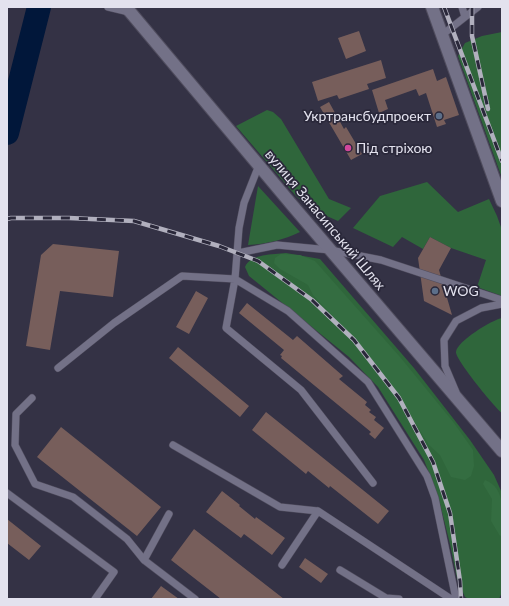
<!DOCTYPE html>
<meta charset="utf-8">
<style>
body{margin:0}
#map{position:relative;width:509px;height:606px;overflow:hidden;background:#343245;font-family:Lato,sans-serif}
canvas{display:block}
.frame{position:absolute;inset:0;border:8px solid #e3e2ee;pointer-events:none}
</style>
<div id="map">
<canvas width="509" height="606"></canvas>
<div class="frame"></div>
</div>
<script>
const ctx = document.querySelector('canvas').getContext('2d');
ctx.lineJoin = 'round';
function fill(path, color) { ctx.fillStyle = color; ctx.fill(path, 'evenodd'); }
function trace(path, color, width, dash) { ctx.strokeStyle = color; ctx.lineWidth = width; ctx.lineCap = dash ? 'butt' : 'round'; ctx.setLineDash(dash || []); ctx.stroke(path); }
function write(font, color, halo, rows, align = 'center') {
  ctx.font = font + ' Lato,sans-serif'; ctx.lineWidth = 3.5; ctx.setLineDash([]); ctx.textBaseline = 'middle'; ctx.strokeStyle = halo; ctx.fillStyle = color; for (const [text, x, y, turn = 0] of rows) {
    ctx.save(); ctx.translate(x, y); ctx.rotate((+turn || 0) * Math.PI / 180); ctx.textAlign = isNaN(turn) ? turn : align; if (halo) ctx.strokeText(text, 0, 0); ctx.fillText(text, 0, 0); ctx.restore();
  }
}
const green = new Path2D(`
 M502,32V178L458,56L465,43L482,36Z
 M267,110L273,112L281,119L329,199L351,208L338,221L311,209L296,196L236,126Z
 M427,182L458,212L489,199L497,216L502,230V296L477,287L486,260L451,248L430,237L423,249L402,237L393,247L353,228L380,196Z
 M258,186L300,232C284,240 266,244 248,245Z
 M286,253L320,259L414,368L470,440L494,475L502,493V592L499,599H469L465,597L457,578L450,544L438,496L424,460L378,387L349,357L249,276L245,267C251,253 273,255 286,253Z
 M502,318V413C495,408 455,359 456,352C457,341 492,320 502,318Z`);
const forest = new Path2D(`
 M281,254L300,255L315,261L400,357L454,423L473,450L474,466L471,476L465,480L451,477L440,455L429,445L394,389L361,346L313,295L308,285L280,269L274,263L275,258Z
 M485,480C507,488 502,516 502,535L500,536L491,521L492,499L483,484Z`);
const river = new Path2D(`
 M7,133L39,7`);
const building = new Path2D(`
 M359,31L366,51L346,59L338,38Z
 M381,60L386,78L367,84L369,89L339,99L337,95L318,101L312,82Z
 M433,69L437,81L446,77L459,115L444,120L446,124L437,127L426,93L419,96L416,89L385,100L388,109L379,113L372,90Z
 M329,102L344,129L346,127L362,154L351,160L320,107Z
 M430,237L451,248L439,270L452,315L424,301L418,258Z
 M53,244L119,251L113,297L60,291L50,350L26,346L41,255Z
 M196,291L208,298L189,334L176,327Z
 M247,303L293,340L297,336L343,376L339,379L367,402L365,405L371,410L369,412L376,417L374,420L384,428L375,439L369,434L371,432L281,358L282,356L280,355L284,350L239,313Z
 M178,347L249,406L240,417L169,358Z
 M266,412L389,511L378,524L330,486L329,488L308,471L306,474L252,430Z
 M61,427L161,507L137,536L37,457Z
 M222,491L240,505L239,506L255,519L256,517L285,538L272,555L244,534L241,538L206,512Z
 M7,519L41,546L29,560L7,543Z
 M194,529L284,599H221L171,560Z
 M305,558L328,574L321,583L299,567Z
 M161,586L179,599H151Z`);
const service = new Path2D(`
 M108,7L129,12
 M465,17L478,7
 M442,35L465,17L462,7
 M259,165L244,203L239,228L235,279L226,328L301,390L373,483
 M238,253L277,245L330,250L381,260L502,300
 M58,368L114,323L182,276L235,279L288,311L368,382L427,476L435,498L456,599
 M456,392L445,366L444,340L456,321L481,308L502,304
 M32,398L16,414L15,445L35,484L73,497L127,539L144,560
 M173,445L280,507L318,511L451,599
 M7,493L114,572L95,599
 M169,514L144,560L195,599
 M282,565L318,511
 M340,570L386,598L399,599`);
const tertiary = new Path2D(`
 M432,7L502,201`);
const secondary = new Path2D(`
 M126,7L292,205L502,451`);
const rail = new Path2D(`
 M444,7L502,161
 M472,7V36L488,109
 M7,219L11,218H69L134,221L219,246L258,261L312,300L354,340L399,398L433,462L450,513L460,581L461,599`);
const markers = [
 [439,116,4,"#5c6f8a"],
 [348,148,4,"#d1479c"],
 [435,291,4,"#5c6f8a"]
];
const poiNames = [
 ["Укртрансбудпроект",431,116,"right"],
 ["Під стріхою",356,148],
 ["WOG",443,291]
];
const streetNames = [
 ["вулиця Занасипський Шлях",325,220,50]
];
fill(green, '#2f663b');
fill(forest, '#346d41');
trace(river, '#01173a', 24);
fill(building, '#775e5b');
trace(service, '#504d5e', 8);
trace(tertiary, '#504d5e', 14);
trace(secondary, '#504d5e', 14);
trace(service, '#737187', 7);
trace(tertiary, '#737187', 12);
trace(secondary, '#737187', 12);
trace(rail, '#b1b0be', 4.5);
trace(rail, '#2a283a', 3, [9]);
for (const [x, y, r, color] of markers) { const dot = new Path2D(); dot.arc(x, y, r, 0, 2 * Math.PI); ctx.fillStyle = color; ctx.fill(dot); trace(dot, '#2a283a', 1.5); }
write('14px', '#e3e2ee', '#2a283a', poiNames, 'left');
write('14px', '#e3e2ee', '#2a283a', streetNames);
</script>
